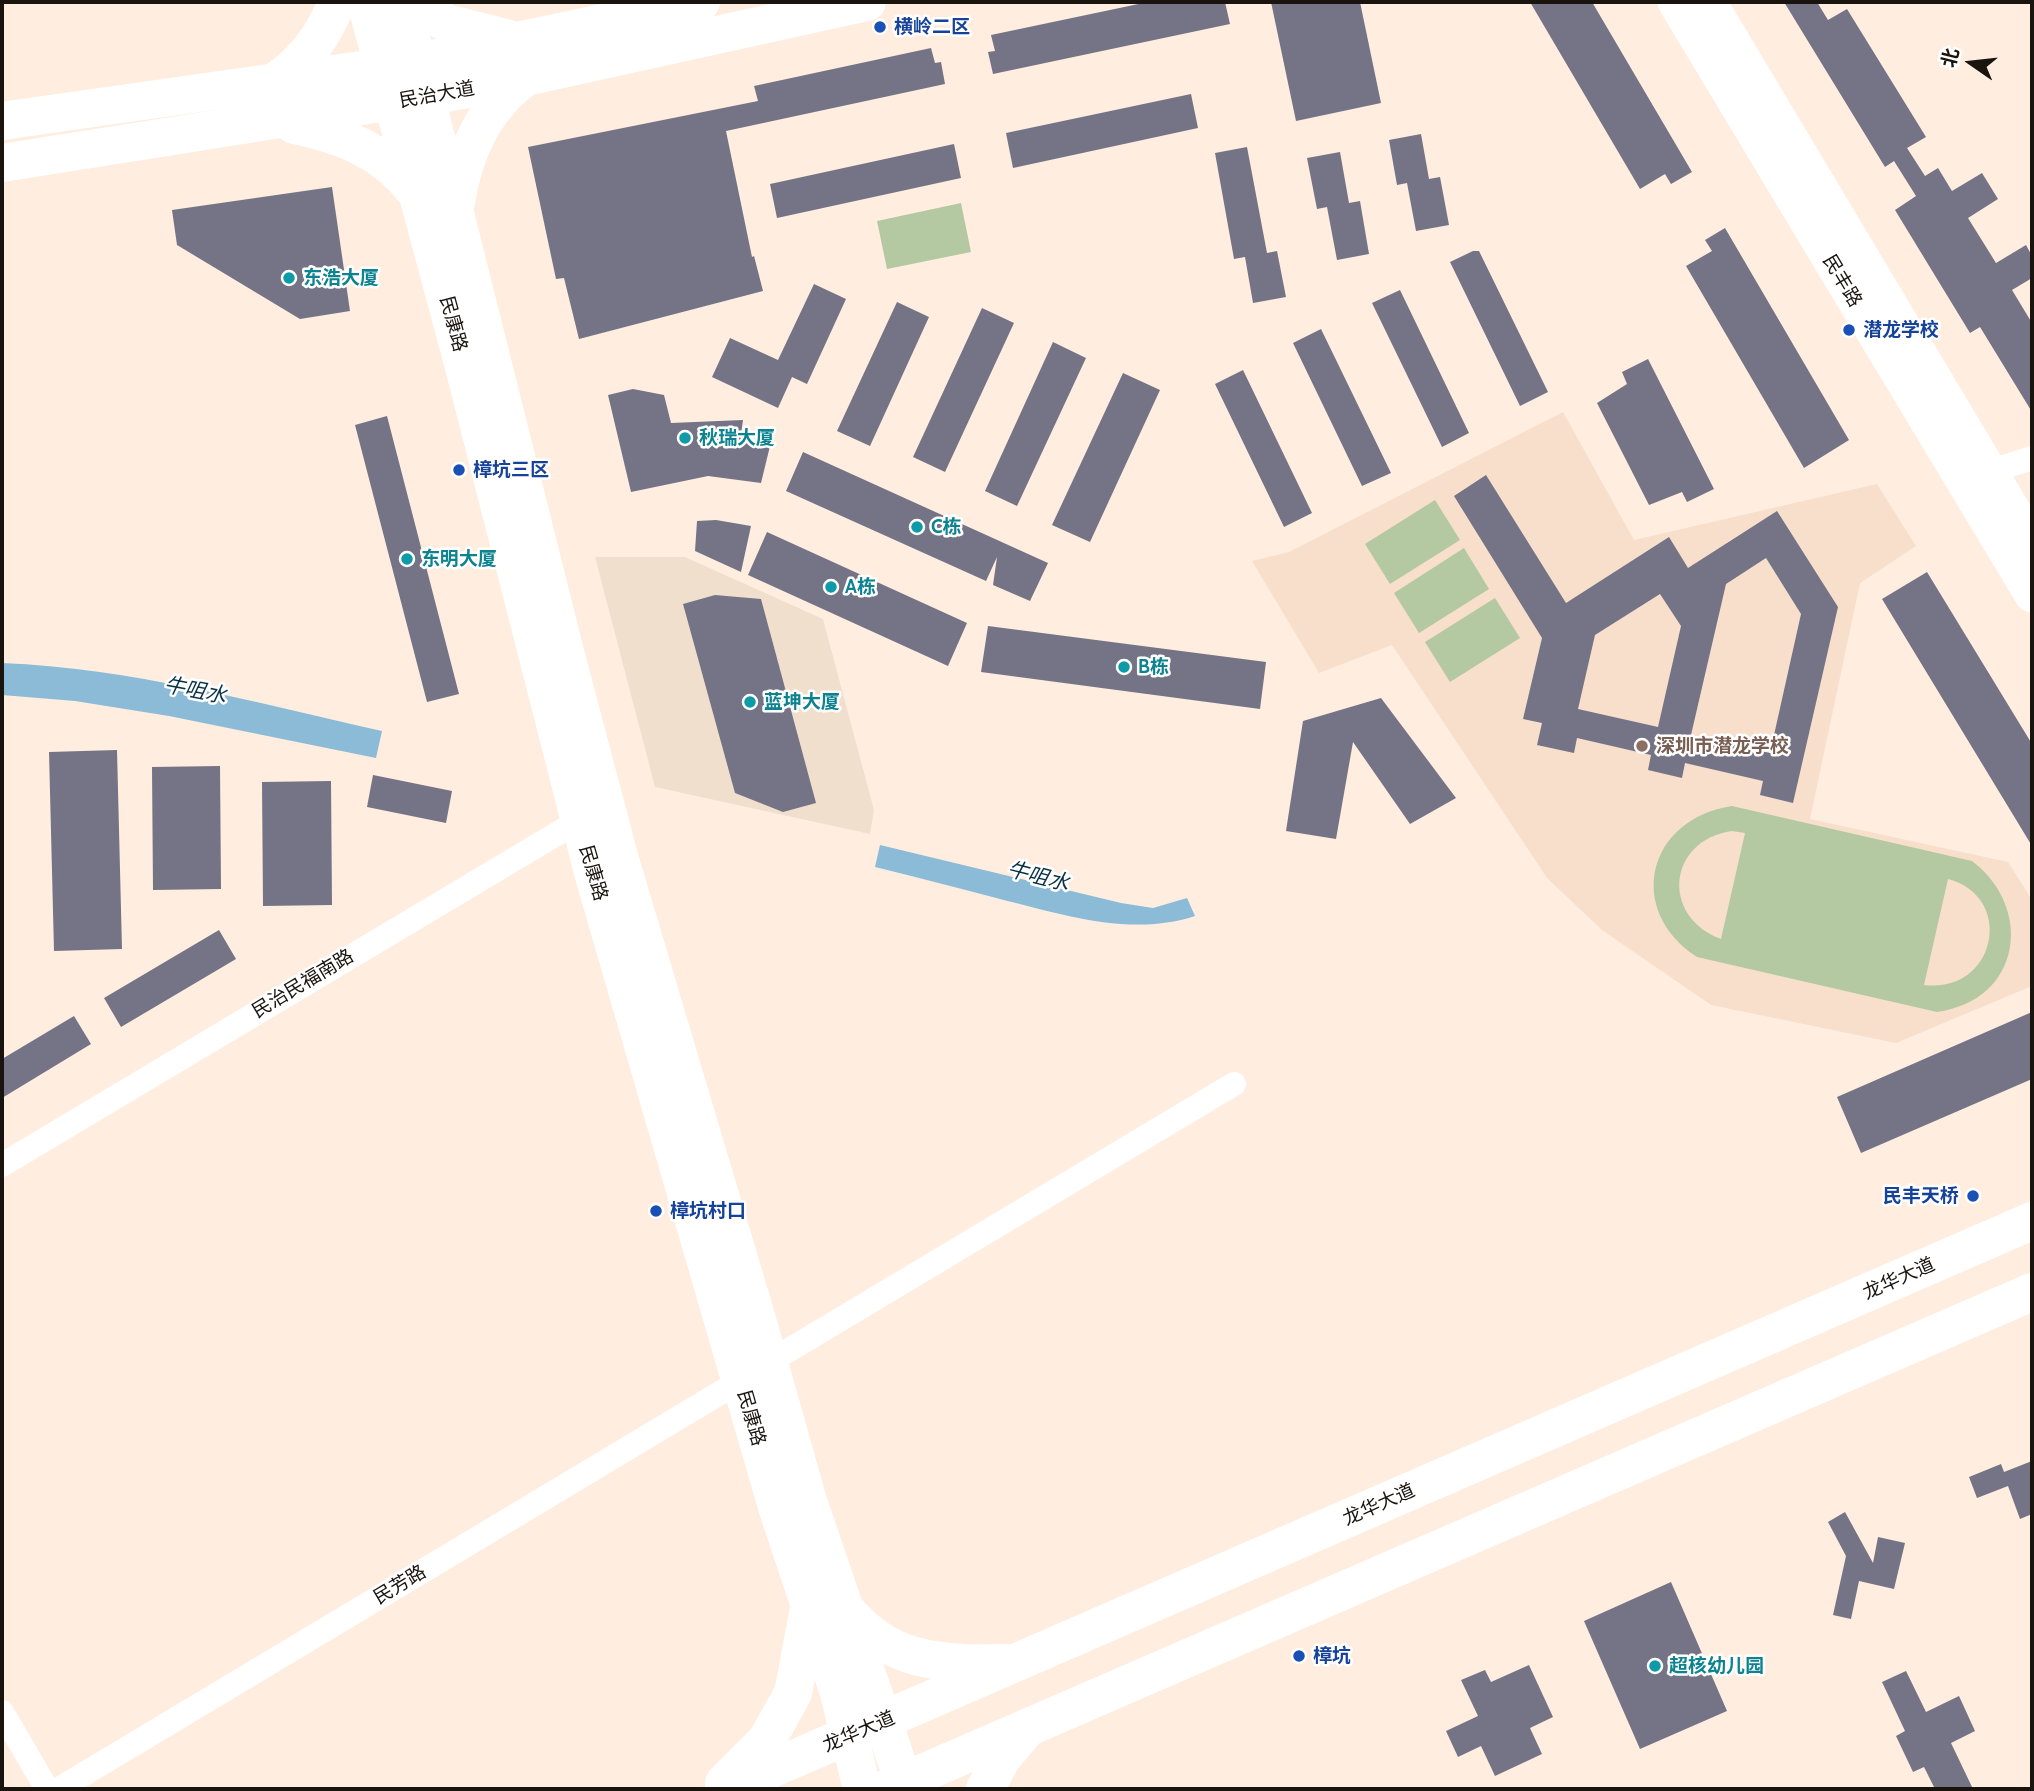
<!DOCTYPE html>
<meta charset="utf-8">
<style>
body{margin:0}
#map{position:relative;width:2034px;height:1791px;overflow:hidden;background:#ffeddf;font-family:Cabin,"Noto Sans SC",sans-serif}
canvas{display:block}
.frame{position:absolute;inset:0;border:4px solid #1a140f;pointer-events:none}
.north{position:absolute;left:1936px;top:28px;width:70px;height:70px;-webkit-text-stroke:5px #fff;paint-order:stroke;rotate:284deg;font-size:19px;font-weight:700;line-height:28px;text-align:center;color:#1a140f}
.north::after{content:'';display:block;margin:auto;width:24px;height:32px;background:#1a140f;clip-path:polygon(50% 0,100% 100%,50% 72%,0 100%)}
</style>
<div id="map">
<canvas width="2034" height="1791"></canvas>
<div class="frame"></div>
<div class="north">北</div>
</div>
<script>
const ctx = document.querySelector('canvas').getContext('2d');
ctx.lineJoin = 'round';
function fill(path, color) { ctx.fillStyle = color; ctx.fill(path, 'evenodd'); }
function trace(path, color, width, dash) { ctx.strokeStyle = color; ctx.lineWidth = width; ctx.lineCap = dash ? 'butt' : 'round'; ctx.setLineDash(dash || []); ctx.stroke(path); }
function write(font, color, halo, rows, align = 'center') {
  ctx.font = font + ' Cabin,"Noto Sans SC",sans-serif'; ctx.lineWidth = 5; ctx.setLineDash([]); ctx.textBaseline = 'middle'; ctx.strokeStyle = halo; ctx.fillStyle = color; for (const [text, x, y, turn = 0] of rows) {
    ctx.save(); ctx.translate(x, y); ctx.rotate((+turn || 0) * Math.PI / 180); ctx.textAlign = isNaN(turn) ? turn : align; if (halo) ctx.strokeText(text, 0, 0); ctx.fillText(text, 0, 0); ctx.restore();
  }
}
const commercial = new Path2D(`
 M595,557H685L823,619L874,810L870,834L655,787Z`);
const built = new Path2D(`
 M1563,412L1634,540L1877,484L1916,546L1860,583L1810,819L2008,862L2032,900V986L1896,1043L1711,1005L1602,930L1547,878L1392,645L1319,673L1252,561L1289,552Z`);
const green = new Path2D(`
 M961,203L971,252L887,269L877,221Z
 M1435,500L1460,540L1390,584L1365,544Z
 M1464,548L1489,589L1419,633L1394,593Z
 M1495,598L1520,638L1450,682L1425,642Z
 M1732,806L1972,861C2034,908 2022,1000 1937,1012L1697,957C1625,910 1647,819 1732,806ZM1732,831L1745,833L1721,939C1660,916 1668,840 1732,831ZM1948,879C2016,897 1996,994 1924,985Z`);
const water = new Path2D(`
 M2,663C130,668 257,703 382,731L376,758L169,716L75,701L2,695Z
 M880,845L1121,903L1153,908L1187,898L1195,916C1131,937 1064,915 1000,899C958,888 917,877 875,867Z`);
const building = new Path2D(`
 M1148,2H1225L1230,24L993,74L988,52L995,51L991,35Z
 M1271,2H1360L1381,103L1296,121Z
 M1530,2H1592L1692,172L1671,184L1665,174L1640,189Z
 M1784,2H1817L1828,20L1847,9L1926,137L1907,148L1925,176L1938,168L1952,191L1982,173L1998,199L1968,218L1996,263L2026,245L2032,256V278L2012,290L2032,323V412L1980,327L1970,333L1895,210L1916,196L1894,161L1885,167Z
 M931,48L935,63L941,62L945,84L726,131L752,257L754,256L763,291L579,339L564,278L556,279L528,147L758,101L754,86Z
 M1191,94L1198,128L1013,168L1006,133Z
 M1421,134L1429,179L1440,177L1449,225L1416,231L1407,183L1397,185L1389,140Z
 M954,144L961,178L777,218L770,184Z
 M1247,147L1267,253L1277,251L1286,297L1253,303L1245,257L1234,259L1215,153Z
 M1340,152L1349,203L1360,201L1369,254L1337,260L1327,207L1317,209L1307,158Z
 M332,187L350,311L300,319L177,245L172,210Z
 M1725,228L1849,440L1804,468L1686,266L1712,251L1705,240Z
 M1473,251H1479L1548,392L1520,406L1450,262Z
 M814,284L846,299L807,384L792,377L778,408L712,377L730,338L778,360Z
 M1400,290L1469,433L1442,447L1372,303Z
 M897,302L929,317L870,446L837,431Z
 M982,308L1014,323L945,472L913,457Z
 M1321,329L1391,473L1362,486L1293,343Z
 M1053,342L1086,358L1017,506L985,491Z
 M1648,359L1714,489L1687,502L1682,492L1649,505L1597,403L1627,384L1622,372Z
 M1243,370L1312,513L1284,527L1215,384Z
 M1123,373L1160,390L1090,542L1052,525Z
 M633,389L664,395L671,423L743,420L741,434L752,435L751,442L770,446L761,483L708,476L631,492L608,395Z
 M387,416L459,694L427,702L355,425Z
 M803,452L1048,563L1030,601L993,585L997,557L986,581L786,491Z
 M1486,475L1566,603L1669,537L1688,568L1777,511L1838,607L1793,803L1760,795L1763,781L1685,763L1682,778L1648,770L1651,755L1577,738L1574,753L1537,745L1542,723L1523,719L1542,638L1454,496ZM1766,558L1801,614L1770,753L1691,735L1726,584ZM1660,594L1681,626L1658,727L1578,709L1595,635Z
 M716,520L751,526L741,572L695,551L697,521Z
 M767,532L967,623L948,666L748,575Z
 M1927,572L2032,744V846L1882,599Z
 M715,595L761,599L816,803L783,812L735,793L683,604Z
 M988,626L1266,662L1260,709L981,672Z
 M1381,698L1456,798L1410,824L1353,742L1336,839L1286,831L1303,721Z
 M117,750L122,949L54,951L49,752Z
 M220,766L221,889L153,890L152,767Z
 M373,775L452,791L446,823L367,807Z
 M331,781L332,905L263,906L262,782Z
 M219,930L236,959L121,1027L104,998Z
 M2032,1012V1079L1861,1153L1837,1097Z
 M74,1016L91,1044L2,1098V1059Z
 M2032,1461V1514L2020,1519L2008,1486L1977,1498L1969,1477L2001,1464L2004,1472Z
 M1845,1512L1873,1563L1878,1537L1905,1543L1894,1589L1859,1581L1851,1619L1833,1615L1846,1556L1828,1522Z
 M1671,1582L1727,1711L1640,1749L1584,1621Z
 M1529,1665L1553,1717L1530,1728L1542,1754L1495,1776L1481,1746L1458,1757L1446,1731L1478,1716L1461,1680L1485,1670L1491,1682Z
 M1906,1671L1926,1712L1959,1696L1975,1731L1951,1743L1973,1789H1935L1924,1767L1913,1772L1896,1736L1905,1731L1882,1682Z`);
const street = new Path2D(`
 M1989,472L2032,458
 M2,1165L590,814
 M769,1362L1234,1084
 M2,1712L47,1789
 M59,1789L740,1381`);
const secondary = new Path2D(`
 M1675,2L2032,595
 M1709,2L2032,542`);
const primary = new Path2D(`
 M366,2L463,363L594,876L778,1510L839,1693L862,1789
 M402,2L565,652L620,860L755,1313L807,1498L906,1789
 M415,2L446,23L509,39
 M273,83C305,62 323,37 337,2
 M2,121L418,62L701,2
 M294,125C343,135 384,151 415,191
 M2,163L476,88L867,2
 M456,202C464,151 484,107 527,76
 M847,1611C890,1663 942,1664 1005,1663
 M724,1783L767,1740L793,1693L808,1614
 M725,1789L2032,1221
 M886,1789L2032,1292
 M985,1789L1002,1758L1025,1731`);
const markers = [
 [880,27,7,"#1a4fb4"],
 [289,278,7,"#0f9aa8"],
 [1849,330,7,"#1a4fb4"],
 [685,438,7,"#0f9aa8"],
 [459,470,7,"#1a4fb4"],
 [917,527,7,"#0f9aa8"],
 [407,559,7,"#0f9aa8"],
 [831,587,7,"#0f9aa8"],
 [1124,667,7,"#0f9aa8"],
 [750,702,7,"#0f9aa8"],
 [1642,746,7,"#8d6e63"],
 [1973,1196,7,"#1a4fb4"],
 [656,1211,7,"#1a4fb4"],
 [1299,1656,7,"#1a4fb4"],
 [1655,1666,7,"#0f9aa8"]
];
const transitNames = [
 ["横岭二区",894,27],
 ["潜龙学校",1863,330],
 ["樟坑三区",473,470],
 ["民丰天桥",1959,1196,"right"],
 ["樟坑村口",670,1211],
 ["樟坑",1313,1656]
];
const streetNames = [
 ["民治大道",437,95,-10],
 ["民丰路",1842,281,59],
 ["民康路",453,324,75],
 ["民康路",593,873,74],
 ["民治民福南路",303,984,-31],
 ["龙华大道",1899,1279,-24],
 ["民康路",751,1418,74],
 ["龙华大道",1379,1505,-24],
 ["民芳路",400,1585,-31],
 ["龙华大道",859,1732,-23]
];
const cultureNames = [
 ["东浩大厦",303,278],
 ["秋瑞大厦",699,438],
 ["C栋",931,527],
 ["东明大厦",421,559],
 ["A栋",845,587],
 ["B栋",1138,667],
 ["蓝坤大厦",764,702],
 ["超核幼儿园",1669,1666]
];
const educationNames = [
 ["深圳市潜龙学校",1656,746]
];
const waterNames = [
 ["牛咀水",195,691,11],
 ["牛咀水",1038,877,14]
];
fill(commercial, '#f1dfce');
fill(built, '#f7dfcc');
fill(green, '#b4c9a2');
fill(water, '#8bbbd7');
fill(building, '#747486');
trace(street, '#fff', 24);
trace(secondary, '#fff', 35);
trace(primary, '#fff', 38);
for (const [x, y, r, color] of markers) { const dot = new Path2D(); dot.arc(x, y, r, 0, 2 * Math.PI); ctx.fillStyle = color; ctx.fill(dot); trace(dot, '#fff', 2.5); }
write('bold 19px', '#164399', '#fff', transitNames, 'left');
write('19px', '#1a140f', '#fff', streetNames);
write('bold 19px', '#0d838f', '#fff', cultureNames, 'left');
write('bold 19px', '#785e54', '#fff', educationNames, 'left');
write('italic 21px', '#083246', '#fff', waterNames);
</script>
